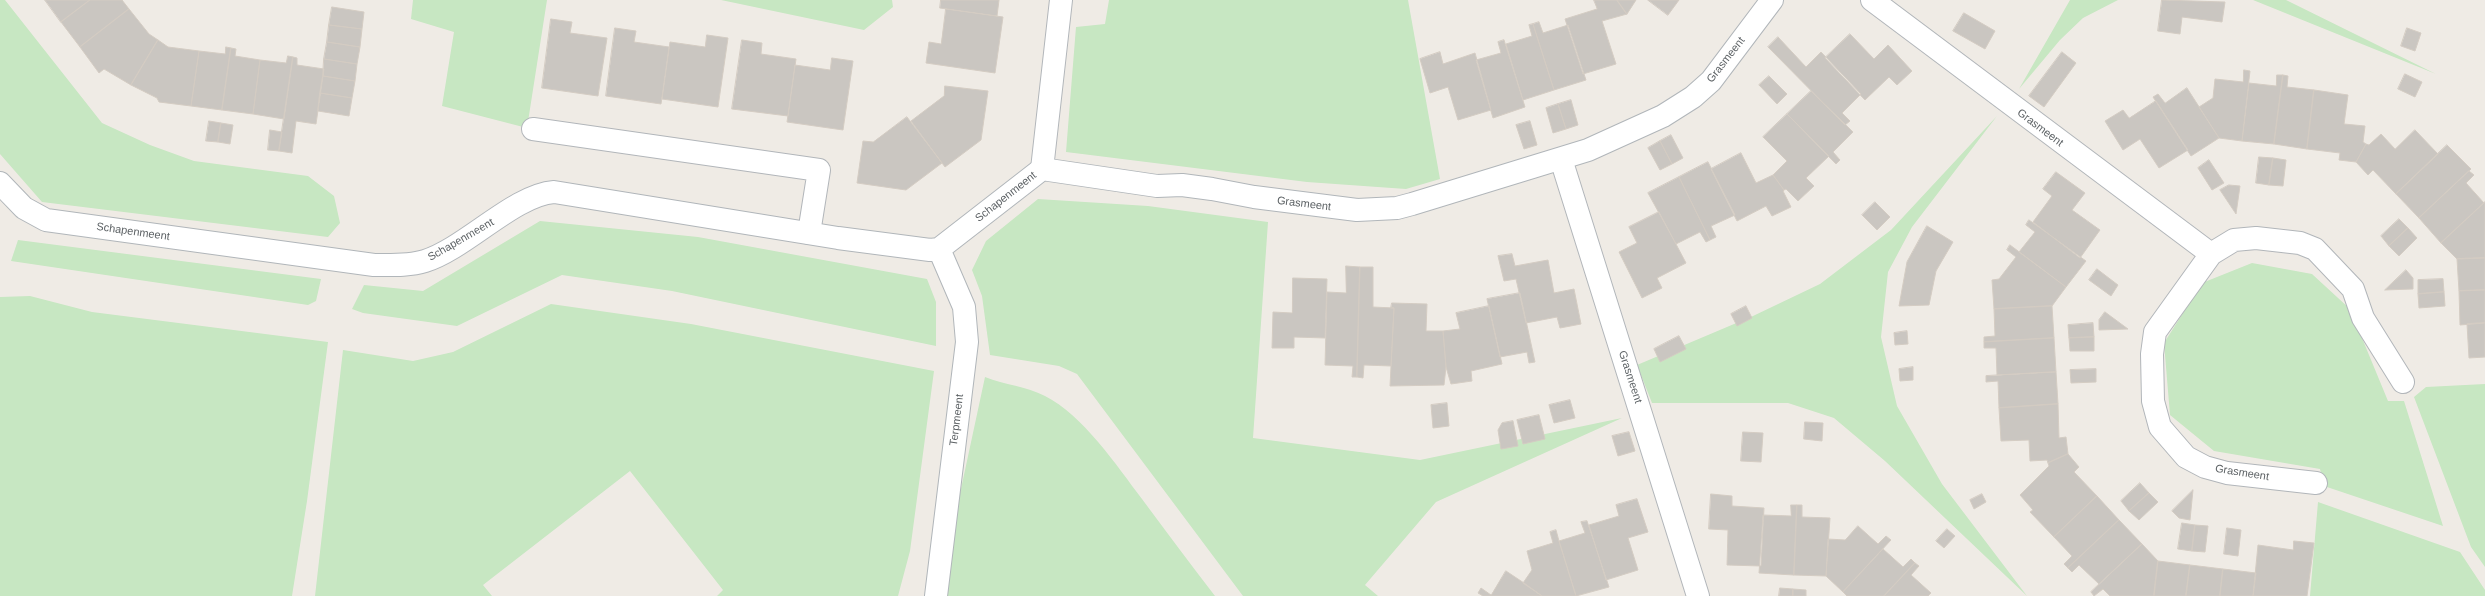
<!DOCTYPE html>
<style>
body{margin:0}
canvas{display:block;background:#efebe5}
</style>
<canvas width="2485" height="596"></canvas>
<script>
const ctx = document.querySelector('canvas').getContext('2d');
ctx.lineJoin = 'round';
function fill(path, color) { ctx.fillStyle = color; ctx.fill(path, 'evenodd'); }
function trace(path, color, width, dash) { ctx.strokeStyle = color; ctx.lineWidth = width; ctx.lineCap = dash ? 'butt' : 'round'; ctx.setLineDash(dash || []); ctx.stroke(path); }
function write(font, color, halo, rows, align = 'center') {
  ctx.font = font + ' Helvetica,sans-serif'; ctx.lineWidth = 4; ctx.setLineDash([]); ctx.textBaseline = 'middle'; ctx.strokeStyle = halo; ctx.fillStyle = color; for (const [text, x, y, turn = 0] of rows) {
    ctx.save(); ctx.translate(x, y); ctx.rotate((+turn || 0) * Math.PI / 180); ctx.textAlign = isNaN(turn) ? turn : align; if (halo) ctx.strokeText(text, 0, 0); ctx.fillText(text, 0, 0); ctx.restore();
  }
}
const green = new Path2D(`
 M0,0H5L102,123L150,145L194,161L308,176L334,196L340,223L328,237L42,202L0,154Z
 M413,0H547L527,128L442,106L454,32L411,19Z
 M721,0H892L893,7L864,30Z
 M1109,0H1408L1440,179L1406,189L1307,182L1066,152L1076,27L1105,24Z
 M2070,0H2118L2083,18L2060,40L2019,89Z
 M2253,0H2286L2436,74Z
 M1997,116L1912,227L1888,272L1881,337L1897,406L1942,484L2027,596L1885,461L1834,418L1788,403H1652L1637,365L1753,316L1820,284L1891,230Z
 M1038,199L1148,206L1268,222L1253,438L1420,460L1622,418L1436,502L1365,585L1378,596H1243L1077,374L1059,366L990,355L982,296L972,270L986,241Z
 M540,221L698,237L927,279L936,302V346L672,291L562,275L457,326L363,313L352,309L364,285L423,291Z
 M18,240L321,279L316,301L308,305L11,261Z
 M2252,263L2312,274L2350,309L2388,401H2404L2443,526L2324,486L2320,469L2214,451L2170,415L2164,343L2202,283Z
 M30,296L92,312L328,342L307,501L292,596H0V297Z
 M551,304L691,324L934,371L910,551L898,596H717L723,590L630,471L483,585L492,596H315L343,350L413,361L453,352Z
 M985,377C1005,385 1026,386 1045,396C1083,415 1117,466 1142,499C1166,531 1190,564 1215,596H938Z
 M2485,384V567L2471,547L2414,397L2426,387Z
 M2318,502L2460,552L2485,590V596H2310Z`);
const building = new Path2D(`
 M45,0H90L61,22Z
 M90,0H122L129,9L80,47L61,22Z
 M941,0H999L997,16L940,8Z
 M1594,0H1617L1627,14L1602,21L1616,64L1583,74L1565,19L1597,9Z
 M1617,0H1636L1627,14Z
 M1648,0H1679L1668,15Z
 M2162,0L2225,2L2222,22L2182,17L2180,34L2158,31Z
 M332,7L364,12L362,29L329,25Z
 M129,9L149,34L158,40L131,85L104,69L99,73L80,47Z
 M946,9L1003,17L995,73L926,63L929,42L941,44Z
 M1964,13L1995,31L1985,49L1953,31Z
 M551,19L572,22L570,33L607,38L598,96L542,88Z
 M1539,22L1543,33L1568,25L1586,80L1554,90L1533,24Z
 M1533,24L1554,90L1523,100L1506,44L1532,36L1529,25Z
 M329,25L362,29L360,47L327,42Z
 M615,28L636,31L634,42L669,47L661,104L606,96Z
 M2407,28L2421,33L2415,51L2401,46Z
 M1850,34L1874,59L1888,45L1912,71L1897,85L1889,77L1865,100L1825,58Z
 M707,35L728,38L718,107L662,99L670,42L705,47Z
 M1778,37L1806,67L1821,52L1861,94L1842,113L1850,121L1845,125L1768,47Z
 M158,40L168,47L199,51L191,106L159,102L157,98L131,85Z
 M742,40L762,43L761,54L796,59L788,116L732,109Z
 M1504,40L1525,107L1493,118L1476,60L1501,53L1498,42Z
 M327,42L360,47L357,64L324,59Z
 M226,47L231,48L222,110L191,106L199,51L225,54Z
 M231,48L236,49L235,56L260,60L253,114L222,110Z
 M1440,52L1443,64L1475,53L1491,110L1458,120L1448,87L1430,93L1420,59Z
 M2062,52L2076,63L2044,107L2029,96Z
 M288,56L293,57L284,119L253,114L260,60L286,63Z
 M293,57L297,58V65L324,69L316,124L296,121L292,153L279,151Z
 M832,58L853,61L843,130L787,122L795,65L830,70Z
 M324,59L357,64L355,81L323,76Z
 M2244,70L2250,71L2242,141L2219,138L2199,107L2213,98L2215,79L2243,82Z
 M2405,74L2422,82L2415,97L2398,89Z
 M2277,75H2283L2274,144L2242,141L2249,83L2276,86Z
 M2283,75L2288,76L2287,87L2314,90L2307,149L2274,144Z
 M323,76L355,81L352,98L320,93Z
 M1769,76L1787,94L1777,104L1759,85Z
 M945,86L988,91L981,140L945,167L911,121L944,96Z
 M2187,88L2219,138L2191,156L2153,97L2158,94L2165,103Z
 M2314,90L2348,95L2344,124L2365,126L2363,142L2366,144L2356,162L2339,160L2340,153L2307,149Z
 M1811,91L1853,132L1833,152L1840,160L1836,164L1787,114Z
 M320,93L352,98L349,116L318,111Z
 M1571,100L1578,125L1566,129L1558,104Z
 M2156,101L2188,150L2159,168L2140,139L2123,150L2105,121L2123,110L2129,118Z
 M1558,104L1566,129L1553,133L1546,108Z
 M1787,114L1829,156L1806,178L1814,186L1798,201L1786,189L1784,190L1773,175L1787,161L1763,137Z
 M907,117L942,163L906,190L857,183L863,141L873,142Z
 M209,121L221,123L218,142L206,141Z
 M1530,121L1537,145L1524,149L1516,125Z
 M221,123L233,125L230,144L218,142Z
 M270,130L282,132L279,151L268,150Z
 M2415,130L2438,154L2396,194L2373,170L2368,175L2356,162L2366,144L2369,145L2381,134L2395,149Z
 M1671,135L1683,158L1672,164L1660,141Z
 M1660,141L1672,164L1660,170L1648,148Z
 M2447,145L2471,169L2419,218L2396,194Z
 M1741,153L1756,183L1773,175L1784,190L1783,191L1791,207L1772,216L1766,206L1737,221L1711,169Z
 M2259,157L2273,158L2269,185L2256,183Z
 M2273,158L2286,160L2283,186L2269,185Z
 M2209,160L2224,183L2212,190L2198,168Z
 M1708,162L1735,215L1711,226L1716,237L1710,240L1679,177Z
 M2469,171L2474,175L2466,183L2484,203L2441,243L2419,218Z
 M2056,172L2085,193L2072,210L2100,230L2080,258L2033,222L2052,196L2043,189Z
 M1679,177L1710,240L1706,242L1700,232L1676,244L1648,193Z
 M2229,185L2240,186L2236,214L2220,190Z
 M1875,202L1890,217L1877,230L1862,215Z
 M2485,202V258L2457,259L2441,243Z
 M1659,212L1686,263L1657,278L1662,288L1642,298L1619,252L1637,243L1629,227Z
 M2399,219L2408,228L2389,246L2381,236Z
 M2029,220L2086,261L2066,287L2019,252L2035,232L2026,225Z
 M1927,226L1953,242L1936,271L1929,305L1899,306L1907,262Z
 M2408,228L2417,238L2399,256L2389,246Z
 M2010,245L2066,287L2052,306L1994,309L1992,280L1999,279L2016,257L2007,250Z
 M1512,254L1515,266L1548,260L1554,293L1574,289L1581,324L1560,328L1557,317L1526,323L1516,279L1504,281L1498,256Z
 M2485,258V290L2459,291L2457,259Z
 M1346,266L1360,267L1357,377H1352L1353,366L1325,365L1327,292L1346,293Z
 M1360,267H1373V307L1394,308L1391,366L1364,365L1363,378L1357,377Z
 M2097,269L2118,285L2111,296L2089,280Z
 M2406,270L2413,278V289L2385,290Z
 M1293,278L1327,279L1325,338L1294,337V348H1272L1273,312L1292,313Z
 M2443,279L2444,292L2418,294V280Z
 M2485,290V323L2460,325L2459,291Z
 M2444,292L2445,306L2419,308L2418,294Z
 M1520,293L1535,362L1529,363L1527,352L1500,357L1487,299Z
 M1392,303L1427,304L1426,331H1443L1446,367L1444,385L1390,386L1394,308H1391Z
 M1489,306L1502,364L1471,371L1472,381L1451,384L1446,367L1443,331L1460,329L1456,313Z
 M1746,306L1752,318L1737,326L1731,314Z
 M2052,306L2054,338L1984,342V337L1995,336L1994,309Z
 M2105,312L2128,329L2099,330V320Z
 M2093,323L2094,337L2069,338L2068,325Z
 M2485,323V357L2469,358L2467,324Z
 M1907,331L1908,344L1895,345L1894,333Z
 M1679,336L1686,349L1660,362L1654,349Z
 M2094,337V351H2070L2069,338Z
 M2054,338L2056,372L1997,375L1996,348H1984V342Z
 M1913,367V380L1900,381L1899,369Z
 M2096,369V382L2071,383L2070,370Z
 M2056,372L2058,404L1999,408L1998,381L1986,382V376Z
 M1570,400L1575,418L1554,423L1549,405Z
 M1447,403L1449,426L1433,428L1431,405Z
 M2058,404L2059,438L2066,437L2068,454L2048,463L2047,460L2030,461L2029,440L2001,441L1999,408Z
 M1539,415L1545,439L1523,444L1517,420Z
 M1513,421L1518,446L1501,449L1498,430L1502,423Z
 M1805,422L1823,423L1822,441L1804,439Z
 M1629,432L1635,451L1618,456L1612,436Z
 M1743,432L1763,433L1761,462L1741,461Z
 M2068,454L2079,467L2074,472L2097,496L2054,537L2030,512L2033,510L2020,495L2049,466L2048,463Z
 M2140,483L2149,493L2129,511L2121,501Z
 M2193,490L2190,520L2179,518L2172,511Z
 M2149,493L2158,502L2139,520L2129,511Z
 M1711,494L1732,496V506L1764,508L1761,566L1727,565L1728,530L1709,529Z
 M1982,494L1986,502L1974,509L1970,500Z
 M2097,496L2119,520L2068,568L2064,564L2072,556L2054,537Z
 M1637,499L1648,532L1628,538L1638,570L1606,580L1589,525L1619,516L1616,505Z
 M1791,505H1797L1794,575L1759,573L1763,515L1791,516Z
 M1797,505H1802V517L1830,518L1826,576L1794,575Z
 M2119,520L2142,544L2099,584L2079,565L2072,572L2068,568Z
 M1587,521L1609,587L1576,596L1559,541L1585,533L1581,522Z
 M2182,523L2195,525L2192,551L2178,549Z
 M2195,525L2208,526L2205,552L2192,551Z
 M1858,526L1878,544L1886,536L1891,540L1843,592L1826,576L1828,539L1845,540Z
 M2227,528L2241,530L2238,556L2224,554Z
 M1947,529L1955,536L1944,548L1936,541Z
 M1556,530L1559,541L1576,596H1542L1523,583L1532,570L1527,551L1553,543L1550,532Z
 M2294,541L2314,543L2307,596H2253L2258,545L2293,550Z
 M2142,544L2158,561L2154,596H2110L2103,589L2094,596L2091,592Z
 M1883,549L1903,567L1911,559L1915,563L1884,596H1847L1843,592Z
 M2158,561L2190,565L2186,596H2154Z
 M1915,563L1919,566L1911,575L1931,593L1928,596H1884Z
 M2190,565L2223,569L2220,596H2186Z
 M2223,569L2256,573L2253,596H2220Z
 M1506,571L1524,583L1542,596H1483L1478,593L1481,588L1491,595Z
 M1780,588L1793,589V596H1779Z
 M1793,589L1806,590V596H1793Z`);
const street = new Path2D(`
 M1872,0L2211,254
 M533,129L819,170L809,233
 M1561,159L1698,596
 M1042,169L1061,0
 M2316,483L2227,473L2205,467L2186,457L2160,427L2153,401L2152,354L2155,332L2211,254L2234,240L2256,238L2300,243L2315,249L2353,289L2363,318L2403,382`);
const secondary = new Path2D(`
 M0,183L24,208L46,220L374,265C390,265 409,266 425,261C466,248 514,195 554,192L838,238L930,250L939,249L1042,169L1157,186L1182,185L1212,189L1254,197L1357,210L1397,208L1412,204L1588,150L1663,116L1693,97L1711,81L1772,0
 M936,596L967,342L964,307L939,249`);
const streetNames = [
 ["Grasmeent",1726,60,-52],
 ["Grasmeent",2040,128,37],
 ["Schapenmeent",1006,197,-38],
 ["Grasmeent",1304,204,7],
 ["Schapenmeent",133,232,8],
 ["Schapenmeent",461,240,-30],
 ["Grasmeent",1630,377,72],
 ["Terpmeent",957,420,-83],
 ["Grasmeent",2242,473,9]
];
fill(green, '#c7e7c2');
fill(building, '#cac6c1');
trace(building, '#d4ccc3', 1);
trace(street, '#b2b6ba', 24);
trace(secondary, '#b1b6ba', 24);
trace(street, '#fff', 22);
trace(secondary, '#fff', 22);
write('11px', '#5d6265', '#fff', streetNames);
</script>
